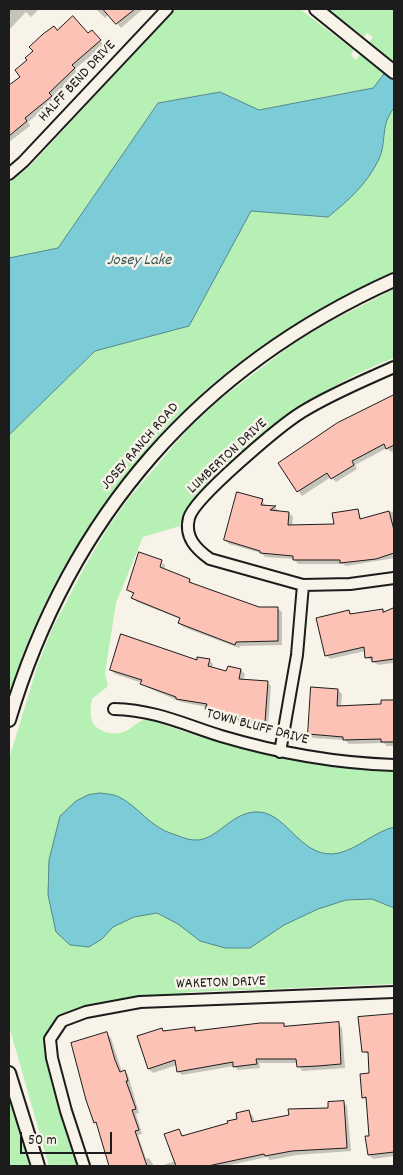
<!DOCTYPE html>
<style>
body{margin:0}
#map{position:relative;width:403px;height:1175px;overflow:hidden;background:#f7f3e8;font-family:Dekko,sans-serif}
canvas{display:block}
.frame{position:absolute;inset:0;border:10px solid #1c1c1c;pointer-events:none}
.scale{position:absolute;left:20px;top:1132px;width:92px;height:22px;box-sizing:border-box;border:2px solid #1c1c1c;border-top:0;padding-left:6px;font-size:15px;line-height:18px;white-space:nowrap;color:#1c1c1c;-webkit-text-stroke:4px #f7f3e8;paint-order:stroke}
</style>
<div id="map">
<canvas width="403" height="1175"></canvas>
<div class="frame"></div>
<div class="scale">50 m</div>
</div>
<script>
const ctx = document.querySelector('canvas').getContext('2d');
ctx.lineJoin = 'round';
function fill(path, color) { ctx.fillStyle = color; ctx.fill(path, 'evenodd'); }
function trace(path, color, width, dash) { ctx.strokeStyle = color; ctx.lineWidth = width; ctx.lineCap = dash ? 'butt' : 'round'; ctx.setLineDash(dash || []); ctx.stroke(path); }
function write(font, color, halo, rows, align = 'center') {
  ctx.font = font + ' Dekko,sans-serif'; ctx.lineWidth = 5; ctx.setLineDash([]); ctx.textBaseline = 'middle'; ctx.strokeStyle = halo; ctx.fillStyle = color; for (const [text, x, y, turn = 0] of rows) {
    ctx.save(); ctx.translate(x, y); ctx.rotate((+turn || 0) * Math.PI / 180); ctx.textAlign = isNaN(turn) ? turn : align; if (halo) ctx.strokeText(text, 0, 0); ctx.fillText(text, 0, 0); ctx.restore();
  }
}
const green = new Path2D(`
 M175,9H300L354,50L351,55L356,60L373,37L367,33L364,37L326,9H394V61L373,88L258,110L220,92L158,103L58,248L9,258V183L30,166Z
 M394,108V273C340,299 285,327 237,364C131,447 49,566 9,695V435L95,351L189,326L251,211L328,217L380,158L386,117Z
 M394,289V358C330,383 275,420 225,467C207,483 186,502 180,526L143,537L116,603L105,673L108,686L92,699C91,706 89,716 93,723C99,733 116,736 126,731C134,727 137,721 147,719L197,736L278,757L320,765L394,771V984L192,992L114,1003L63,1015L49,1028L44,1047L58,1105L80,1166H49L9,1026V759L37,667L52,629L84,568L107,529L129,498L187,430L219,400L293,344L329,322Z
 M9,1096L12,1106L31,1166H9Z`);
const water = new Path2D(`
 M394,61V108C380,125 387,141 379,159C367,184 349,200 328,217L251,211L189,326L95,351L9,435V258L58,248L158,103L220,92L259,110L373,88Z
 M100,793C106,794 114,794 119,797C138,806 151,828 173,834C179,836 188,840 195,840C218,841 231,810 260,812C289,815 302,861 339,853C359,848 374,832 394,827V908L372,899L346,900L318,909L284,925L250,948H225L200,941L178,924L157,913L134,917L113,927L102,939L89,947L70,945L56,932L48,895L49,860L60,816L76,801L88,795Z`);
const shadow = new Path2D(`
 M9,9H39L31,17L26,12L9,30Z
 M96,9H143L121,28L109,14L105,18Z
 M58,31L96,36L104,45L75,69L78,73L52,98L54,101L28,122L30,126L9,142V87L22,77Z
 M394,397V451L391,452L387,448L355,465L357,469L336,482L331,477L302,496L280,463L308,443L368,407Z
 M262,500L266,507L275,508L279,511L277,512L289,513L293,517L292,526L335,525L357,510L362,520L394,511V558L346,566L343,564H298L294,559L265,557L261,553L229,544L225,540Z
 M140,553L162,562L159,573L163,563L165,565L164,570L189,580L193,584L259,608H277L282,612V645L240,646L239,648L183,627L179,623L180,619L137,602L133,598L134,595L128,590Z
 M394,610V648L391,649L393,663L378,665L366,657L365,651L330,659L326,655L349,612L352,615L383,611L385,613Z
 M209,660L213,664L212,669L227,672L229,667L241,670L245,674L243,681L267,682L271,686L268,725L243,724L240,720L211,713L207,707L181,702L146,687L142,683L115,674L111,670Z
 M338,690L342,694L341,707L382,705V701H394V746H387L384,743L349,744L345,740L313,738L309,734Z
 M394,1015V1156L373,1159L369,1155L370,1137L367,1101L363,1097L370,1074L369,1055L364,1051L359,1018Z
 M284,1024L286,1027L338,1024L342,1028L345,1068L302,1071L298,1063H259L260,1068L238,1070L234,1066L182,1075L178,1071L177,1065L153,1073L149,1069L162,1029L165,1032L194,1029L197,1032Z
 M107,1034L111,1038L122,1072L124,1071L128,1075L139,1113L136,1114L142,1134L138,1135L146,1159L149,1158L154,1166H110L106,1155Z
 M343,1102L347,1106L351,1151L297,1155L270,1160L267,1157L225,1166H160L175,1161L179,1130L184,1137L229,1124L249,1112L253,1116L255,1123L329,1109Z`);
const building = new Path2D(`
 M103,9H135L116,24Z
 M73,16L88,33L92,30L101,40L72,65L75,68L49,93L52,96L25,118L27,121L9,136V85L20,77L15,70L27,60L25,58L33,51L29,47L43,34L54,26L57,30Z
 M394,395V445L386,449L384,444L352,461L354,465L331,479L327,473L297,492L278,463L337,423Z
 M237,492L263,499L261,505L276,506L270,510L289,512L288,525L334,524L332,513L358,509L360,519L389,511L394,530V553L376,559L340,563V560H293V556L260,553V551L224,540Z
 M139,552L162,560L160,567L190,579L189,582L259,607H278V641L236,642L235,645L178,623L180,618L131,598L134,593L127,590Z
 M394,608V659L372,662V657L365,658L364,647L325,656L316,618L349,610L350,614L383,609V612Z
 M121,634L197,660V657L210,659L208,666L226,671L228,666L241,669L239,679L268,681L265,722L238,720V717L205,709L207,704L176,699V697L140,684L142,680L110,670Z
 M311,687L338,689L337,706L381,704V700H394V742H381V739L343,740V737L308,734Z
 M394,1014V1152L368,1155L365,1136H369L366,1097L362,1098L360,1074L369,1073L368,1052H362L358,1017Z
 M339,1022L341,1064L318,1066L297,1067L296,1059H256L257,1064L233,1067V1062L177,1072L175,1060L148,1069L137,1036L162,1028L163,1031L195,1027V1031L260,1023H284V1026Z
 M107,1032L115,1060L120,1072L125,1070L128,1081H126L136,1109L132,1110L139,1130L135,1131L147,1166H109L96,1122L94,1123L86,1100L71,1043Z
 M344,1101L347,1148L292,1151L265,1156L264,1154L208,1166H176L164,1134L179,1129L182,1136L228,1123L227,1121L237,1119L236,1113L249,1110L252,1122L289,1115L288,1109L328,1108V1102Z`);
const minor = new Path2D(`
 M9,174L23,162L167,9
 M394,367C363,381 331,394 302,412C281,425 194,498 189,518C184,537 196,549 210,559L303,585L350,584L394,578
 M114,709C155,710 183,724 221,736C278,753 335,763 394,765
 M280,752L297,655L303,585
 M84,1166L66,1111L52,1058L50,1039L62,1021L86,1012L140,1002L394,992`);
const tertiary = new Path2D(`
 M316,9L394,72
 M9,720C70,516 200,367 394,280
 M9,1073L38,1166`);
const streetNames = [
 ["HALFF BEND DRIVE",78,82,-47],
 ["JOSEY RANCH ROAD",141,447,-49],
 ["LUMBERTON DRIVE",228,457,-43],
 ["TOWN BLUFF DRIVE",257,728,15],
 ["WAKETON DRIVE",221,984,-2]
];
const waterNames = [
 ["Josey Lake",139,262]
];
fill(green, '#b6f0b4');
fill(water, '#7bccd6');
trace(water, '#55868c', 1);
fill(shadow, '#0003');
fill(building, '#fcc2b5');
trace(building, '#1c1c1c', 1);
trace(minor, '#1c1c1c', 14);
trace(tertiary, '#1c1c1c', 16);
trace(minor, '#f7f3e8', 10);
trace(tertiary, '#f7f3e8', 12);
write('15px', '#1c1c1c', '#f7f3e8', streetNames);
write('italic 16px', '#3d5a5d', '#f7f3e8', waterNames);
</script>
